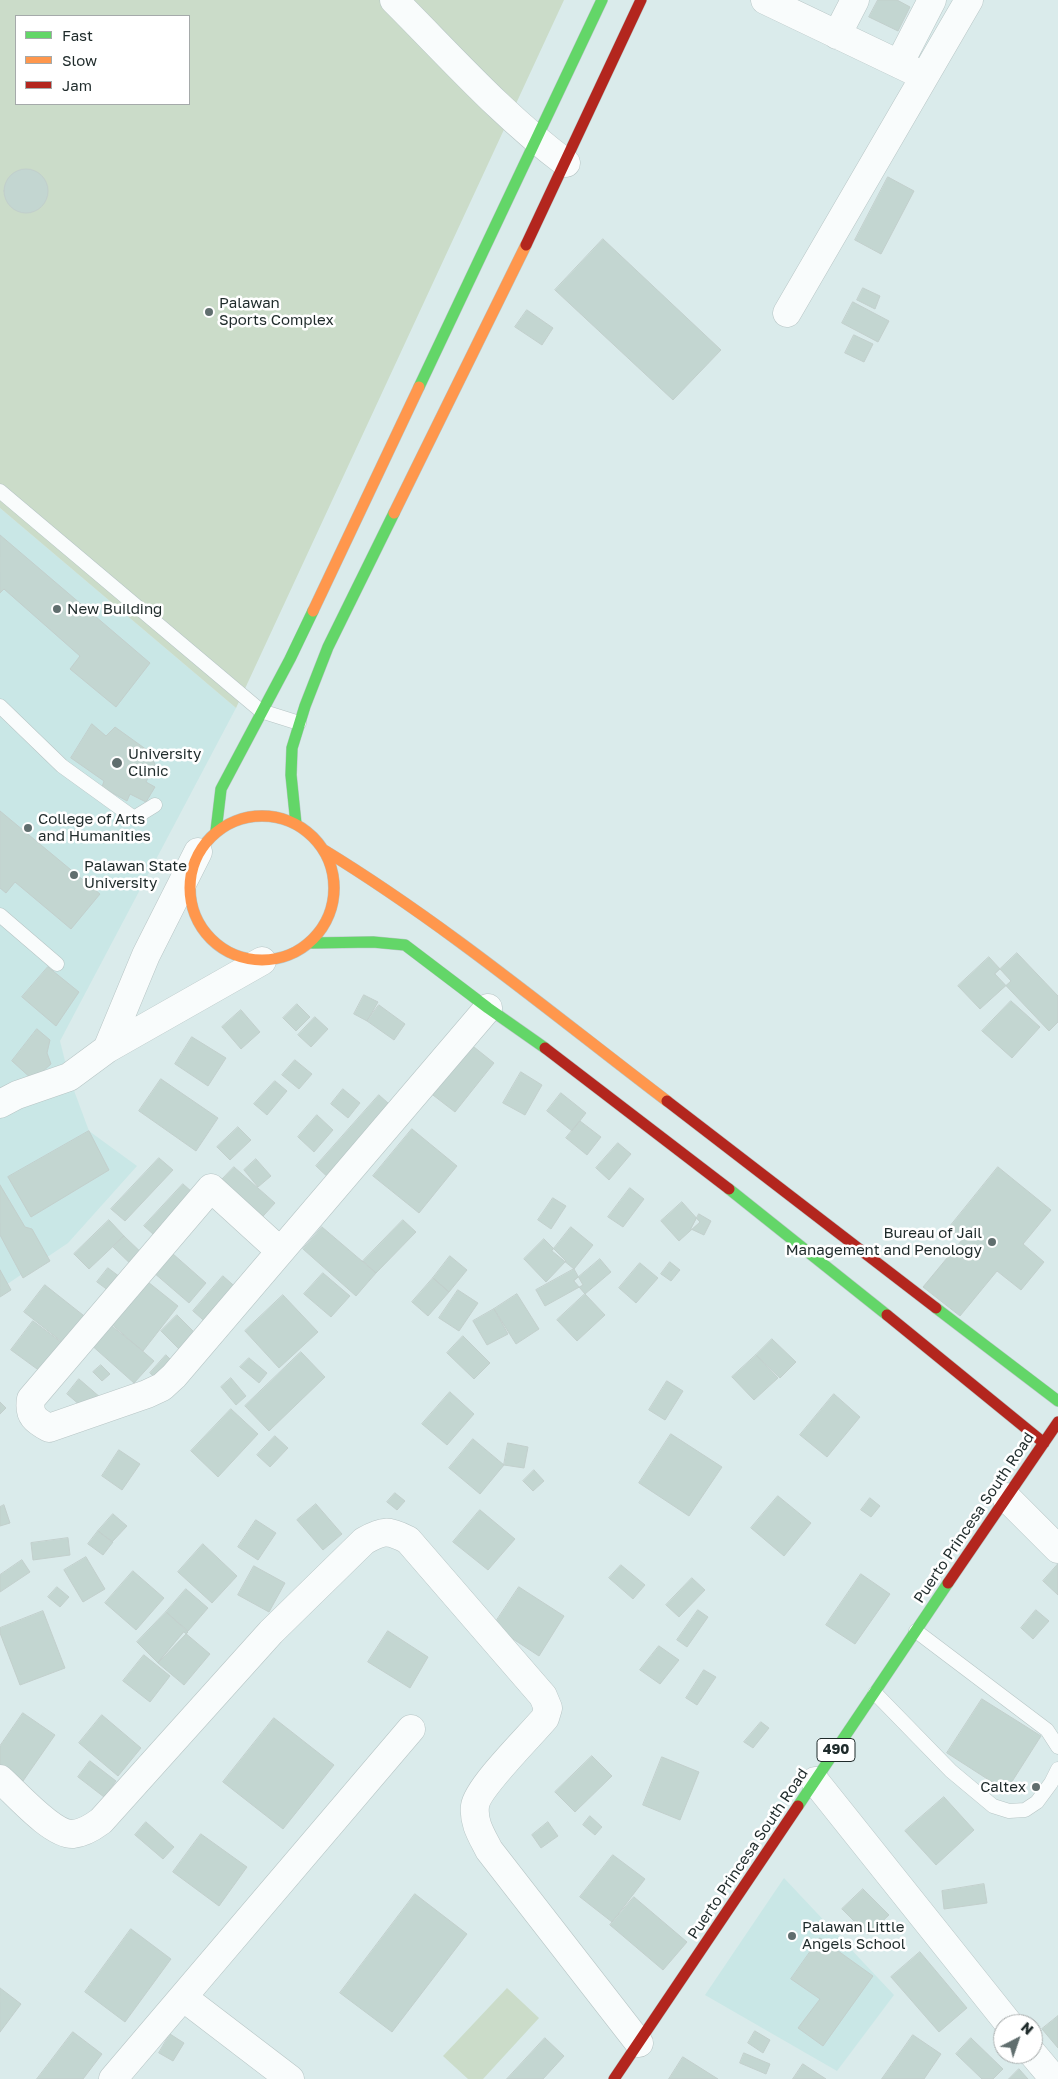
<!DOCTYPE html>
<style>
body{margin:0}
#map{position:relative;width:1058px;height:2079px;overflow:hidden;background:#daebeb;font-family:"Golos Text",sans-serif}
canvas{display:block}
.legend{position:absolute;left:15px;top:15px;width:175px;height:90px;box-sizing:border-box;background:#fff;border:1px solid #a5aaaa;margin:0;padding:6px 9px;list-style:none;font-size:15px;color:#1f2b2b}
.legend li{display:flex;align-items:center;gap:10px;height:25px}
.legend b{width:25px;border:1px solid #a5aaaa}
.north{position:absolute;left:993px;top:2014px;width:50px;height:50px;box-sizing:border-box;background:#fff;border:1px solid #a5aaaa;border-radius:50%;rotate:41deg;font-size:14px;font-weight:700;line-height:20px;text-align:center;color:#1f2b2b}
.north::after{content:'';display:block;margin:auto;width:18px;height:22px;background:#606e6e;clip-path:polygon(50% 0,100% 100%,50% 72%,0 100%)}
</style>
<div id="map">
<canvas width="1058" height="2079"></canvas>
<ul class="legend">
<li><b style="height:6px;background:#63d668"></b>Fast</li>
<li><b style="height:6px;background:#ff974d"></b>Slow</li>
<li><b style="height:6px;background:#b3261e"></b>Jam</li>
</ul>
<div class="north">N</div>
</div>
<script>
const ctx = document.querySelector('canvas').getContext('2d');
ctx.lineJoin = 'round';
function fill(path, color) { ctx.fillStyle = color; ctx.fill(path, 'evenodd'); }
function trace(path, color, width, dash) { ctx.strokeStyle = color; ctx.lineWidth = width; ctx.lineCap = dash ? 'butt' : 'round'; ctx.setLineDash(dash || []); ctx.stroke(path); }
function write(font, color, halo, rows, align = 'center') {
  ctx.font = font + ' "Golos Text",sans-serif'; ctx.lineWidth = 5; ctx.setLineDash([]); ctx.textBaseline = 'middle'; ctx.strokeStyle = halo; ctx.fillStyle = color; for (const [text, x, y, turn = 0] of rows) {
    ctx.save(); ctx.translate(x, y); ctx.rotate((+turn || 0) * Math.PI / 180); ctx.textAlign = isNaN(turn) ? turn : align; if (halo) ctx.strokeText(text, 0, 0); ctx.fillText(text, 0, 0); ctx.restore();
  }
}
const built = new Path2D(`
 M0,508L236,708L60,1041L69,1077L89,1131L137,1166L68,1243L0,1289Z
 M784,1878L894,1995L837,2071L705,1995Z`);
const green = new Path2D(`
 M0,0H564L236,708L0,508ZM16,16H189V104H16Z
 M507,1988L539,2018L483,2079H468L443,2056Z`);
const building = new Path2D(`
 M878,0H897L910,7L898,31L869,17Z
 M4 191a22 22 0 1 1 44 0a22 22 0 1 1-44 0Z
 M888,177L914,191L881,254L855,240Z
 M603,239L721,350L673,400L555,290Z
 M863,288L880,296L875,309L857,300Z
 M853,302L889,321L878,342L842,323Z
 M527,310L553,328L542,345L515,327Z
 M854,335L873,344L864,362L845,353Z
 M0,535L150,663L116,707L70,669L80,656L4,589L0,593Z
 M92,724L106,736L115,727L147,750L155,764L146,782L155,787L146,802L130,794L127,801L102,787L104,781L71,758Z
 M0,811L100,894L71,929L15,882L6,893L0,888Z
 M1017,953L1058,996V1022L1049,1031L995,974Z
 M989,957L1011,981L980,1009L958,986Z
 M48,967L79,992L56,1026L22,997Z
 M364,995L378,1002L367,1021L354,1014Z
 M1011,1001L1040,1027L1012,1058L982,1031Z
 M297,1004L310,1017L296,1031L283,1018Z
 M379,1005L405,1024L394,1040L367,1021Z
 M241,1010L260,1032L241,1049L222,1027Z
 M315,1017L328,1029L311,1047L298,1035Z
 M37,1029L50,1040L47,1053L51,1064L33,1080L12,1061Z
 M192,1037L226,1058L208,1086L175,1064Z
 M469,1043L494,1063L455,1112L429,1092Z
 M295,1060L312,1074L299,1089L282,1075Z
 M521,1072L542,1085L525,1115L503,1103Z
 M161,1079L218,1118L196,1151L139,1111Z
 M275,1081L287,1091L267,1115L254,1104Z
 M343,1089L360,1103L348,1118L331,1104Z
 M561,1093L586,1113L572,1131L547,1111Z
 M379,1095L397,1111L334,1183L316,1166Z
 M317,1115L333,1130L314,1152L298,1137Z
 M580,1121L601,1137L587,1155L566,1138Z
 M238,1127L251,1140L230,1160L217,1147Z
 M412,1129L457,1166L419,1213L373,1176Z
 M89,1131L109,1170L31,1217L8,1177Z
 M618,1143L631,1154L609,1180L596,1168Z
 M159,1158L173,1170L125,1221L111,1209Z
 M256,1159L271,1176L258,1187L244,1170Z
 M234,1167L275,1203L254,1226L213,1189Z
 M998,1167L1051,1210L1023,1244L1044,1262L1021,1290L997,1271L960,1316L923,1287L962,1240L948,1229Z
 M183,1184L192,1192L153,1234L144,1226Z
 M0,1185L25,1227L32,1229L50,1261L23,1278L0,1235Z
 M630,1188L644,1199L623,1227L608,1217Z
 M553,1198L566,1206L551,1229L538,1220Z
 M682,1202L700,1222L679,1241L661,1221Z
 M699,1214L711,1221L704,1235L691,1229Z
 M109,1220L124,1236L89,1269L74,1254Z
 M403,1220L416,1232L376,1273L363,1261Z
 M322,1227L376,1273L356,1296L303,1249Z
 M571,1227L593,1245L574,1269L552,1251Z
 M124,1236L149,1260L138,1271L113,1247Z
 M544,1239L566,1261L546,1282L524,1259Z
 M164,1246L206,1283L189,1303L146,1266Z
 M450,1256L467,1270L449,1292L433,1278Z
 M600,1259L611,1272L585,1294L574,1281Z
 M670,1262L680,1270L671,1281L661,1274Z
 M640,1263L658,1278L636,1303L619,1288Z
 M108,1268L120,1277L109,1291L97,1282Z
 M574,1269L583,1285L545,1306L536,1290Z
 M0,1270L11,1290L0,1297Z
 M323,1273L350,1296L331,1317L304,1294Z
 M223,1276L240,1291L210,1326L193,1311Z
 M143,1278L178,1306L143,1351L108,1323Z
 M433,1278L449,1292L428,1316L412,1302Z
 M45,1285L88,1319L66,1345L24,1312Z
 M458,1290L478,1303L459,1331L439,1318Z
 M517,1294L539,1329L516,1344L494,1309Z
 M585,1294L605,1315L577,1341L557,1320Z
 M283,1295L318,1332L279,1368L245,1331Z
 M494,1309L508,1334L487,1345L473,1321Z
 M177,1315L198,1336L182,1352L161,1331Z
 M33,1321L69,1348L48,1377L11,1350Z
 M108,1321L154,1361L134,1383L89,1343Z
 M463,1336L490,1363L474,1379L447,1353Z
 M772,1339L796,1362L780,1378L756,1355Z
 M301,1352L325,1377L269,1431L245,1406Z
 M166,1355L179,1368L163,1385L150,1373Z
 M756,1355L778,1378L754,1400L732,1377Z
 M249,1358L267,1373L259,1383L240,1367Z
 M101,1365L110,1374L102,1381L93,1372Z
 M231,1378L246,1396L236,1405L221,1387Z
 M79,1379L101,1398L88,1412L67,1394Z
 M667,1381L683,1391L665,1420L649,1410Z
 M450,1392L474,1414L447,1445L422,1424Z
 M834,1394L860,1417L827,1457L800,1435Z
 M0,1402L6,1408L0,1414Z
 M231,1409L258,1434L218,1477L191,1451Z
 M671,1434L722,1467L689,1516L639,1483Z
 M275,1436L288,1448L270,1467L257,1455Z
 M473,1439L504,1465L480,1494L449,1468Z
 M508,1443L528,1447L524,1468L504,1465Z
 M119,1450L140,1464L122,1490L102,1476Z
 M534,1470L544,1481L533,1491L523,1481Z
 M395,1493L405,1501L397,1510L387,1502Z
 M778,1496L811,1523L784,1556L751,1528Z
 M870,1498L880,1506L871,1517L861,1510Z
 M316,1504L342,1534L323,1550L297,1520Z
 M4,1505L10,1523L0,1526V1507Z
 M480,1510L515,1539L488,1570L453,1542Z
 M113,1514L127,1526L112,1542L98,1531Z
 M256,1520L276,1533L258,1560L238,1547Z
 M98,1531L113,1542L103,1555L88,1544Z
 M68,1538L70,1555L33,1560L31,1543Z
 M203,1544L237,1576L212,1603L178,1572Z
 M86,1557L105,1589L83,1602L64,1570Z
 M22,1560L30,1572L0,1592V1575Z
 M1058,1564V1595L1043,1581Z
 M621,1565L645,1585L633,1599L609,1578Z
 M254,1566L285,1583L269,1612L238,1595Z
 M133,1571L164,1598L136,1630L105,1603Z
 M861,1574L890,1594L855,1644L826,1625Z
 M692,1578L705,1590L679,1617L666,1605Z
 M57,1587L69,1597L60,1607L48,1597Z
 M519,1587L564,1616L539,1656L493,1626Z
 M186,1589L208,1608L188,1631L166,1612Z
 M698,1610L708,1617L687,1647L677,1640Z
 M1036,1610L1049,1621L1033,1639L1021,1628Z
 M43,1611L65,1668L20,1685L0,1633V1628Z
 M166,1612L188,1632L158,1663L137,1642Z
 M388,1631L428,1657L410,1688L368,1662Z
 M184,1632L210,1654L184,1685L158,1663Z
 M659,1646L679,1660L660,1684L640,1670Z
 M144,1655L170,1676L150,1702L123,1681Z
 M704,1670L716,1677L697,1705L686,1698Z
 M982,1699L1041,1736L1006,1791L947,1753Z
 M23,1713L55,1735L23,1781L0,1765V1746Z
 M102,1715L141,1748L118,1776L79,1743Z
 M274,1718L334,1765L283,1829L223,1782Z
 M761,1722L769,1728L753,1748L744,1742Z
 M592,1756L612,1776L575,1812L555,1792Z
 M662,1757L699,1772L680,1820L643,1805Z
 M90,1761L116,1781L104,1797L78,1777Z
 M944,1797L974,1830L936,1865L905,1831Z
 M590,1816L602,1827L595,1835L583,1825Z
 M146,1822L174,1847L163,1859L135,1835Z
 M548,1822L558,1836L541,1848L532,1835Z
 M201,1834L247,1867L219,1906L173,1872Z
 M613,1855L645,1879L612,1922L580,1897Z
 M984,1884L987,1903L944,1909L942,1891Z
 M863,1889L889,1915L868,1935L842,1909Z
 M415,1894L467,1934L392,2032L340,1993Z
 M634,1897L687,1942L663,1970L610,1925Z
 M131,1929L171,1959L125,2022L85,1992Z
 M820,1938L873,1976L823,2046L798,2028L820,1999L791,1979Z
 M920,1952L967,2008L939,2032L891,1977Z
 M0,1988L21,2004L0,2032Z
 M1058,2016V2048L1042,2029Z
 M755,2031L770,2040L763,2053L748,2043Z
 M73,2032L102,2054L83,2079H37Z
 M170,2034L184,2043L173,2061L159,2053Z
 M913,2035L941,2054L924,2079H882Z
 M545,2038L564,2056L543,2079H507Z
 M971,2038L1003,2069L993,2079H982L956,2054Z
 M744,2053L770,2064L766,2074L740,2063Z
 M683,2057L718,2079H669Z
 M803,2064L826,2079H793Z
 M1019,2069L1028,2079H1009Z`);
const lane = new Path2D(`
 M0,491L261,711L299,723
 M0,706L62,766L134,818L155,805
 M0,915L57,964
 M916,1631L1047,1730L1058,1747
 M875,1693L951,1771L993,1806L1009,1811L1025,1810L1037,1802L1051,1783L1058,1769`);
const street = new Path2D(`
 M394,0C450,56 503,116 566,163
 M765,0L924,76
 M837,35L855,0
 M899,64L932,0
 M787,313L969,0
 M107,1049L146,955L198,852
 M0,1104L17,1095L69,1077L107,1049L262,961
 M280,1251L211,1188L31,1399C28,1416 36,1421 49,1428L147,1394L162,1387L174,1376L488,1008
 M1006,1497L1058,1549
 M0,1779C16,1793 52,1835 73,1834C84,1833 93,1827 101,1821L271,1632L364,1541C383,1530 388,1530 408,1540L543,1696L548,1708L545,1718C530,1736 477,1788 475,1806C473,1823 482,1836 489,1850L639,2043
 M815,1781L1009,2024
 M184,1998L290,2079
 M1033,2054L1054,2079
 M113,2079L411,1729`);
const fast = new Path2D(`
 M419,387L602,0
 M296,824L291,775L292,748L305,706L328,647L394,513
 M216,831L221,789L290,659L313,611
 M312,943L373,942L405,945L488,1008L545,1048
 M729,1189L887,1315
 M936,1308L1058,1401
 M798,1806L948,1583`);
const slow = new Path2D(`
 M394,513L526,245
 M313,611L419,387
 M190 888a72 72 0 1 1 144 0a72 72 0 1 1-144 0Z
 M324,850C445,924 554,1015 667,1101`);
const jam = new Path2D(`
 M526,245L641,0
 M545,1048L729,1189
 M667,1101L936,1308
 M887,1315L1044,1443
 M948,1583L1058,1422
 M614,2079L798,1806`);
const markers = [
 [209,312,5,"#606e6e"],
 [57,609,5,"#606e6e"],
 [117,763,6,"#606e6e"],
 [28,828,5,"#606e6e"],
 [74,875,5,"#606e6e"],
 [992,1242,5,"#606e6e"],
 [1036,1787,5,"#606e6e"],
 [792,1936,5,"#606e6e"]
];
const shields = [
 [836,1750,38]
];
const shieldNames = [
 ["490",836,1750]
];
const poiNames = [
 ["Palawan",219,303],
 ["Sports Complex",219,320],
 ["New Building",67,609],
 ["University",128,754],
 ["Clinic",128,771],
 ["College of Arts",38,819],
 ["and Humanities",38,836],
 ["Palawan State",84,866],
 ["University",84,883],
 ["Bureau of Jail",982,1233,"right"],
 ["Management and Penology",982,1250,"right"],
 ["Caltex",1026,1787,"right"],
 ["Palawan Little",802,1927],
 ["Angels School",802,1944]
];
const streetNames = [
 ["Puerto Princesa South Road",974,1518,-56],
 ["Puerto Princesa South Road",748,1854,-56]
];
fill(built, '#c9e7e6');
fill(green, '#cbdcc9');
fill(building, '#c3d6d1');
trace(building, '#c2cfcc', 1);
trace(lane, '#b7c5c5', 15);
trace(street, '#b7c5c5', 29);
trace(fast, '#b7c5c5', 12);
trace(slow, '#b7c5c5', 12);
trace(jam, '#b7c5c5', 12);
trace(lane, '#f9fcfc', 14);
trace(street, '#f9fcfc', 28);
trace(fast, '#63d668', 11);
trace(slow, '#ff974d', 11);
trace(jam, '#b3261e', 11);
for (const [x, y, r, color] of markers) { const dot = new Path2D(); dot.arc(x, y, r, 0, 2 * Math.PI); ctx.fillStyle = color; ctx.fill(dot); trace(dot, '#fff', 2); }
for (const [x, y, w] of shields) { const box = new Path2D(); box.roundRect(x - w / 2, y - 11.5, w, 23, 4); ctx.fillStyle = '#fff'; ctx.fill(box); trace(box, '#1f2b2b', 1); }
write('bold 14px', '#1f2b2b', null, shieldNames);
write('15px', '#1f2b2b', '#fff', poiNames, 'left');
write('15px', '#1f2b2b', '#fff', streetNames);
</script>
